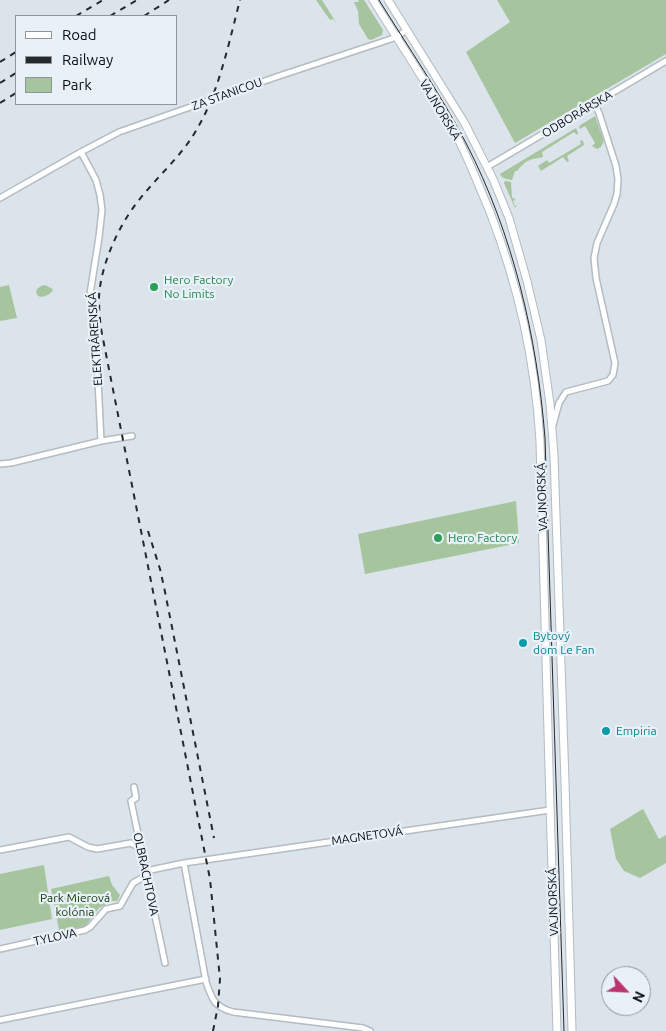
<!DOCTYPE html>
<meta charset="utf-8">
<style>
body{margin:0}
#map{position:relative;width:666px;height:1031px;overflow:hidden;background:#dbe3eb;font-family:Ubuntu,sans-serif}
canvas{display:block}
.legend{position:absolute;left:15px;top:15px;width:162px;height:90px;box-sizing:border-box;background:#e8f0f8;border:1px solid #8f959b;margin:0;padding:6px 9px;list-style:none;font-size:15px;color:#0a0d0f}
.legend li{display:flex;align-items:center;gap:10px;height:25px}
.legend b{width:25px;border:1px solid #8f959b}
.north{position:absolute;left:601px;top:966px;width:50px;height:50px;box-sizing:border-box;background:#e8f0f8;border:1px solid #8f959b;border-radius:50%;rotate:115deg;font-size:14px;font-weight:700;line-height:20px;text-align:center;color:#0a0d0f}
.north::after{content:'';display:block;margin:auto;width:18px;height:22px;background:#bd336e;clip-path:polygon(50% 0,100% 100%,50% 72%,0 100%)}
</style>
<div id="map">
<canvas width="666" height="1031"></canvas>
<ul class="legend">
<li><b style="height:6px;background:#fff"></b>Road</li>
<li><b style="height:6px;background:#25292b"></b>Railway</li>
<li><b style="height:14px;background:#a6c59e"></b>Park</li>
</ul>
<div class="north">N</div>
</div>
<script>
const ctx = document.querySelector('canvas').getContext('2d');
ctx.lineJoin = 'round';
function fill(path, color) { ctx.fillStyle = color; ctx.fill(path, 'evenodd'); }
function trace(path, color, width, dash) { ctx.strokeStyle = color; ctx.lineWidth = width; ctx.lineCap = dash ? 'butt' : 'round'; ctx.setLineDash(dash || []); ctx.stroke(path); }
function write(font, color, halo, rows, align = 'center') {
  ctx.font = font + ' Ubuntu,sans-serif'; ctx.lineWidth = 4.5; ctx.setLineDash([]); ctx.textBaseline = 'middle'; ctx.strokeStyle = halo; ctx.fillStyle = color; for (const [text, x, y, turn = 0] of rows) {
    ctx.save(); ctx.translate(x, y); ctx.rotate((+turn || 0) * Math.PI / 180); ctx.textAlign = isNaN(turn) ? turn : align; if (halo) ctx.strokeText(text, 0, 0); ctx.fillText(text, 0, 0); ctx.restore();
  }
}
const green = new Path2D(`
 M316,0H322L337,24L333,19L330,20Z
 M358,0H364L383,30L382,35L371,40L368,39L359,24L358,11L354,2H359Z
 M497,0H666V54L515,143L466,52L510,22Z
 M595,116L604,141L601,147L597,149L592,146L595,143L585,126L580,129L579,126Z
 M576,128L578,133L577,135L574,132L542,152L543,157C529,160 527,159 517,171H515L512,180C507,179 502,179 500,174Z
 M580,140L583,141L584,145L567,156L569,161L567,162L563,157L541,171L538,166L547,160L549,163L581,144Z
 M505,181L511,182L512,198H514L515,200L513,201L515,206L517,205L515,208L504,183Z
 M9,285L17,318L0,321V287Z
 M45,285L51,288L53,290C50,295 43,298 38,296L36,292L37,289L41,286Z
 M516,501L519,543L365,574L358,534Z
 M643,809L659,839L666,835V863L640,878L624,871L616,859L610,829Z
 M44,865L52,919L0,930V874Z
 M109,876L112,885L120,895L117,901H112L99,908L84,928L62,933L59,930L51,889Z`);
const street = new Path2D(`
 M81,152L96,180L100,195L102,210L99,237L90,294L98,380L101,441
 M487,167L666,61
 M0,198L81,152L119,132L276,77L388,40L396,37L407,30
 M553,425L559,403L566,392L608,381L613,375L615,363L596,278L594,258L597,243L614,204L617,194L618,179L616,166L599,113L594,103
 M0,464L11,463L101,441L132,436
 M134,787L136,798L131,801L165,963
 M0,850L69,837L88,847L97,849L131,843L141,849
 M184,863L206,982C212,999 214,1007 233,1012L363,1028L370,1031
 M146,871L184,863L550,810
 M0,949L85,930L90,927L106,909L120,906L133,883L147,875
 M0,1020L206,979`);
const secondary = new Path2D(`
 M373,0C402,47 434,93 460,143C471,165 480,189 490,212C519,288 535,360 540,441L550,805L557,1031
 M388,0L464,122L493,179L509,218L527,281L541,340L550,404L554,456L565,782L572,1031`);
const tram = new Path2D(`
 M379,0C408,47 440,93 466,143C513,234 537,336 545,438L564,1031`);
const rail = new Path2D(`
 M76,16L103,0
 M110,16L137,0
 M144,16L169,0
 M0,62L16,52
 M0,83L16,73
 M0,103L16,93
 M148,531L160,569L164,587L214,838
 M213,1031L218,1006L220,979L210,879L103,339C100,325 99,311 99,297C101,262 121,220 144,194C162,172 183,154 197,129C219,92 229,42 240,0`);
const markers = [
 [154,287,5,"#2e9e5b"],
 [438,538,5,"#2e9e5b"],
 [523,643,5,"#0f9aa8"],
 [606,731,5,"#0f9aa8"]
];
const streetNames = [
 ["ZA STANICOU",227,94,-20],
 ["VAJNORSKÁ",440,110,59],
 ["ODBORÁRSKA",577,114,-31],
 ["ELEKTRÁRENSKÁ",95,339,-94],
 ["VAJNORSKÁ",542,497,-92],
 ["MAGNETOVÁ",367,836,-8],
 ["OLBRACHTOVA",146,874,78],
 ["VAJNORSKÁ",553,902,-92],
 ["TYLOVA",55,937,-12]
];
const leisureNames = [
 ["Hero Factory",164,280],
 ["No Limits",164,294],
 ["Hero Factory",448,538]
];
const cultureNames = [
 ["Bytový",533,636],
 ["dom Le Fan",533,650],
 ["Empiria",616,731]
];
const parkNames = [
 ["Park Mierová",75,898],
 ["kolónia",75,912]
];
fill(green, '#a6c59e');
trace(street, '#b3bbc3', 8);
trace(secondary, '#b3bbc3', 9);
trace(street, '#fff', 5);
trace(secondary, '#fff', 7);
trace(tram, '#25292b', 1);
trace(rail, '#25292b', 2, [6, 6]);
for (const [x, y, r, color] of markers) { const dot = new Path2D(); dot.arc(x, y, r, 0, 2 * Math.PI); ctx.fillStyle = color; ctx.fill(dot); trace(dot, '#e8f0f8', 2); }
write('12px', '#0a0d0f', '#e8f0f8', streetNames);
write('12px', '#27864d', '#e8f0f8', leisureNames, 'left');
write('12px', '#0d838f', '#e8f0f8', cultureNames, 'left');
write('12px', '#123508', '#e8f0f8', parkNames);
</script>
